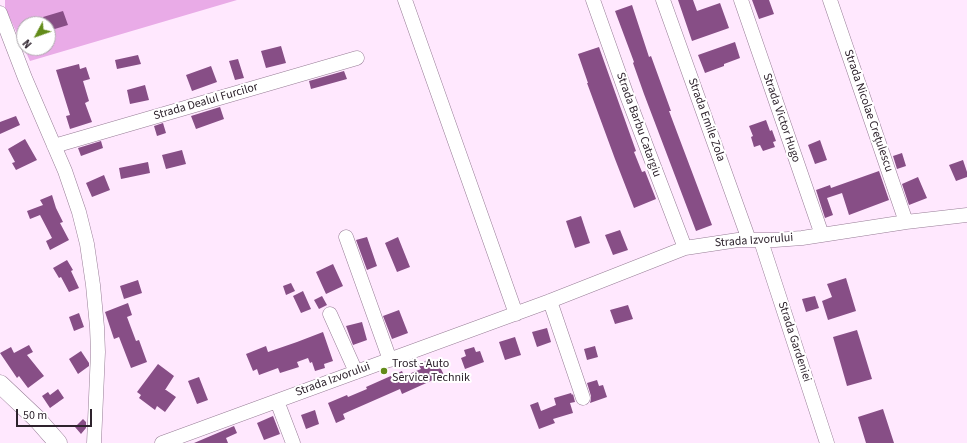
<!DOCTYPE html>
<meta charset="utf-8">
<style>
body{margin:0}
#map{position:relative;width:967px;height:443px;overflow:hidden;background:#ffe8fe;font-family:"Source Sans 3",sans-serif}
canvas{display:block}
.north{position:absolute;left:16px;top:16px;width:40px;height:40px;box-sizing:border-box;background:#fff;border:1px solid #aba7ab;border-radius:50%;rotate:229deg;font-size:11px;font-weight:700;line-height:16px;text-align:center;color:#2e232d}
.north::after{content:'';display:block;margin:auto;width:14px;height:18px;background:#628b19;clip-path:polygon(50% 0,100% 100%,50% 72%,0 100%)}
.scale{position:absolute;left:16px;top:409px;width:76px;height:18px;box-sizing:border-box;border:2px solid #2e232d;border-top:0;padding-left:5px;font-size:12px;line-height:14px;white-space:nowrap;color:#2e232d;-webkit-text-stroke:3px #fff;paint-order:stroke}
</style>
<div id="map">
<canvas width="967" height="443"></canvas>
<div class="north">N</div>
<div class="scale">50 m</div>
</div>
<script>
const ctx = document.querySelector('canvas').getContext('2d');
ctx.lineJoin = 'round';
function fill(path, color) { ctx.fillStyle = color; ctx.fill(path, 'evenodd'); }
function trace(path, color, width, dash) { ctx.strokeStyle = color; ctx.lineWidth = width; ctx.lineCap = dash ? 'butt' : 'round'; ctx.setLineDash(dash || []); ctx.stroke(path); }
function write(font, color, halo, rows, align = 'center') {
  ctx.font = font + ' "Source Sans 3",sans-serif'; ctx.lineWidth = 4; ctx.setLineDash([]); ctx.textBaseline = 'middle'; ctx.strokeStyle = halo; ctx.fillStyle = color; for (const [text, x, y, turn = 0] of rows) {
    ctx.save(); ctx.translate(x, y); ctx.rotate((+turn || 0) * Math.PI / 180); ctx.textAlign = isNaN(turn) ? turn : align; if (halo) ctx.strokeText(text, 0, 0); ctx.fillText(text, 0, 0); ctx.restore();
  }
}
const green = new Path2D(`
 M5,0H237L30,61L5,8ZM24,24H48V48H24Z`);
const building = new Path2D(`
 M678,0H693L697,11L720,3L729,28L692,41Z
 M752,0H769L774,14L759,19Z
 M632,5L649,57L651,56L671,111H669L712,225L696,231L644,94L633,63L634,62L615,11Z
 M63,11L68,25L48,31V24H45L43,17Z
 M735,42L740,58L724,64V66L705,73L698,55Z
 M281,46L286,63L266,68L261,51Z
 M599,47L605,64L636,151L634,152L642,172L645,171L656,199L634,208L615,159L587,83H588L578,54Z
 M138,55L141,64L117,69L115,60Z
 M238,59L244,78L235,80L229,61Z
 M79,64L80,69L86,67L90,79L83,81L89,101L85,103L92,122L70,129L66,116L70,115L56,70Z
 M211,66L217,82L192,91L186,75Z
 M344,71L347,79L311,89L309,81Z
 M145,85L149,100L130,104L127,90Z
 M220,107L224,119L196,129L191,116Z
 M16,116L20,125L0,134V122Z
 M766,120L770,131L772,130L776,141L773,142L775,147L763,151L760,145L754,147L751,137L753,136L749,126Z
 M163,123L166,133L157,136L154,126Z
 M25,139L37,160L16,170L12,163L15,162L8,149Z
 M820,140L827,160L815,164L808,145Z
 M101,141L103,148L81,156L78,148Z
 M182,150L186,164L166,169L162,155Z
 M902,153L906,166L897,169L893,156Z
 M963,160L967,172V177L956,181L949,165Z
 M148,162L150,173L121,179L119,168Z
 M879,171L889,200L849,215L842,193L827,198L833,215L825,218L816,190L830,185L831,188Z
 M104,175L110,190L92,197L86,183Z
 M918,177L927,198L909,205L902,184Z
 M52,195L56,208L63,222L60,223L69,240L50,250L46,241L52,238L40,215L30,219L27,211L43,205L40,200Z
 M581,216L590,243L575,248L566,221Z
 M620,230L628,250L613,255L605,235Z
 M367,237L377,266L367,270L356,240Z
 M398,237L410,267L397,272L385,243Z
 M67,260L73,270L71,271L79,288L69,292L61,277L59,278L53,268Z
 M333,264L343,286L326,294L316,272Z
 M846,278L856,311L828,320L822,301L832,297L827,284Z
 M138,280L142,293L124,299L120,286Z
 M291,283L295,291L286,295L283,286Z
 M303,291L311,309L301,313L293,296Z
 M322,296L327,305L319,309L314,300Z
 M815,296L819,308L806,312L802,299Z
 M128,303L132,315L127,317L136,341L139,340L147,362L131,368L119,337L114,339L105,312Z
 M628,305L633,319L615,324L610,310Z
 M399,310L408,333L392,339L383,316Z
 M79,313L84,327L74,331L69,317Z
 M362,322L367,340L353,345L346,326Z
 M547,328L551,342L537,347L532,332Z
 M857,330L872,379L847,386L833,337Z
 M323,332L333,361L324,364L325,368L315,371L312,362L310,363L308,358L297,362L299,367L280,373L278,368L259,375L257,369L253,371L246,354L266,346L268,352L297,342Z
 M515,337L521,355L505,360L499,342Z
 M29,345L33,352L27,355L44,376L28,388L19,376L17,378L0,353L11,347L14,353Z
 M595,346L598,357L587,360L584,349Z
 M474,347L476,352L480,351L484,362L465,369L461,358L466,356L464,350Z
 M81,351L89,363V366L78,374L69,359Z
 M430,359L433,365L438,363L444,375L402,394L400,389L343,414L345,419L336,423L328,403L347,395L348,397L367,389L366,387L402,371L404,376L421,369L418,364Z
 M158,364L174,376L165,390H166L176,397L165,412L157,406L155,410L139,398L141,395L137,392Z
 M199,377L208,400L197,404L188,381Z
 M597,380L599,386L603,385L607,397L590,403L591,399V396L587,383Z
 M58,389L64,398L50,408L42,396L48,392L50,395Z
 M571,393L572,395L573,394L575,402L570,403L573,413L553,419L555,423L539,429L530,405L538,402L541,411L556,405L554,398Z
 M883,409L894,443H866L858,417Z
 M315,410L319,424L306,429L301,415Z
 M273,416L280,434L264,440L257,423Z
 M83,419L86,422V428L81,434L75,427Z
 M234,426L237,433L226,438L228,443H194Z`);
const minor = new Path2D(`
 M405,0L516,314
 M593,0L626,93L685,248
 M663,0L749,240
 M741,0L822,235
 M830,0L906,222
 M0,13L25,78L65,171L79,212L87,244L93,285L97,327L98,352L94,443
 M54,146L357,58
 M346,237L390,360
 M761,241L827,443
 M550,301L583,398
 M330,314L356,372
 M277,401L293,443
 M162,443L550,301L685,248L738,240H775L802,238L906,222L967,215`);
const major = new Path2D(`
 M0,384L37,419L58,443`);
const markers = [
 [384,371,4,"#628b19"]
];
const streetNames = [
 ["Strada Dealul Furcilor",206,102,-16],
 ["Strada Nicolae Crețulescu",868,111,71],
 ["Strada Victor Hugo",781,118,71],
 ["Strada Emile Zola",706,120,70],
 ["Strada Barbu Catargiu",638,125,70],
 ["Strada Izvorului",754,241,-4],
 ["Strada Gardeniei",794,342,72],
 ["Strada Izvorului",333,380,-20]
];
const poiNames = [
 ["Trost - Auto",392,364],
 ["Service Technik",392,378]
];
fill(green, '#e9abe7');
fill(building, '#874e86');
trace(minor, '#977d96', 15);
trace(major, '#977d96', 19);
trace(minor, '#fff', 14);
trace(major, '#fff', 18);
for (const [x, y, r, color] of markers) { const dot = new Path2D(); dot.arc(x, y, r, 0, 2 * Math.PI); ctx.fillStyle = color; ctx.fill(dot); trace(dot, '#fff', 1.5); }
write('12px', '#2e232d', '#fff', streetNames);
write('12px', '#2e232d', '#fff', poiNames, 'left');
</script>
